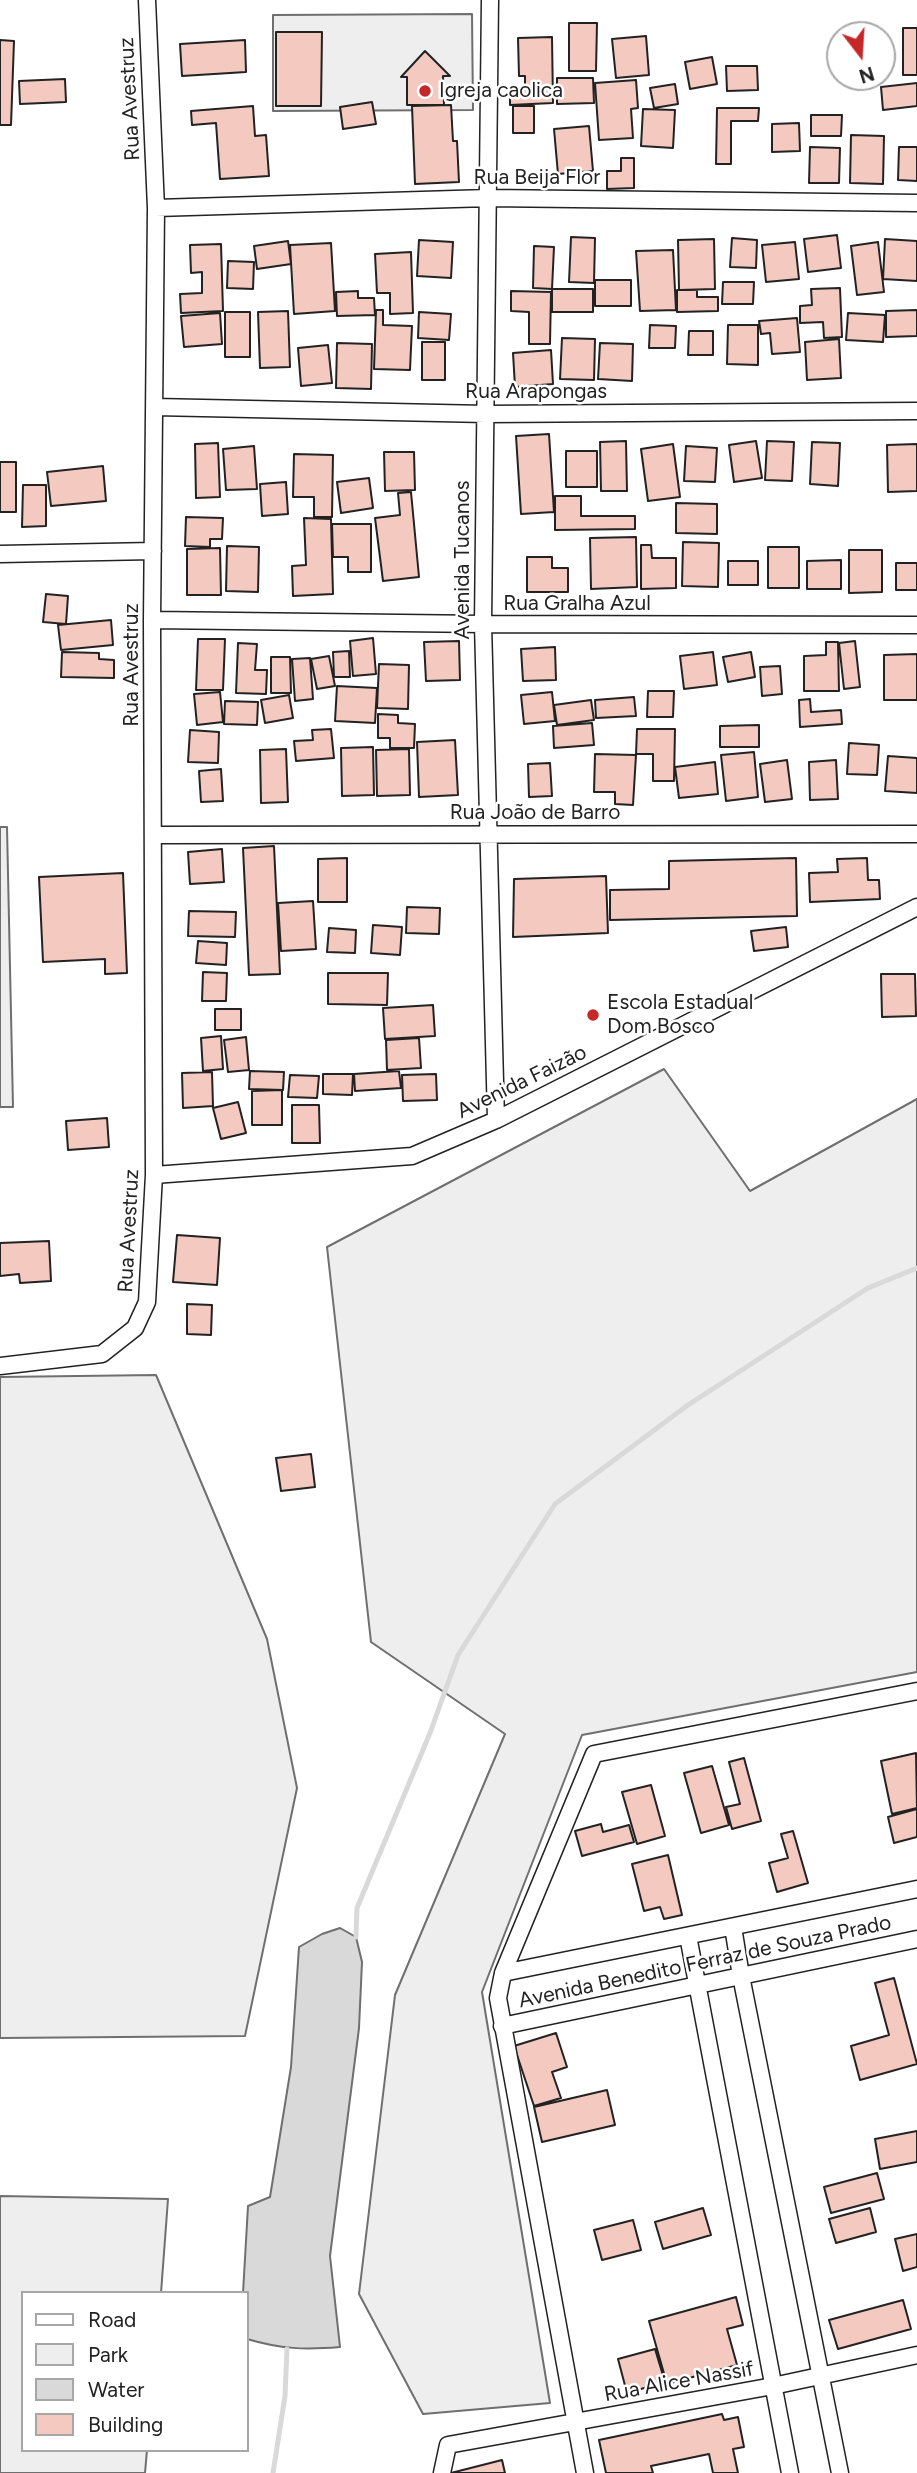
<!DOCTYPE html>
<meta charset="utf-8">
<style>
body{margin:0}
#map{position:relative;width:917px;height:2473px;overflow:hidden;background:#fff;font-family:Figtree,sans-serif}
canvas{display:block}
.legend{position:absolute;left:21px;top:2291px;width:228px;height:161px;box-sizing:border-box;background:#fff;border:2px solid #a7a7a7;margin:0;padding:9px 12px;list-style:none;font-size:21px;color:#222}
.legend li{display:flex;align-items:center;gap:14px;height:35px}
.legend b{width:35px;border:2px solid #a7a7a7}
.north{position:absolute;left:826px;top:21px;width:70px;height:70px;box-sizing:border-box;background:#fff;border:2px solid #a7a7a7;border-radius:50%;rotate:163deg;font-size:19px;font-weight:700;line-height:28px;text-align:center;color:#222}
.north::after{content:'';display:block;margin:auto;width:24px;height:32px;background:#c62828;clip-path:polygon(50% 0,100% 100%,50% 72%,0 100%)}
</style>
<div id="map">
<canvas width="917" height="2473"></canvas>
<ul class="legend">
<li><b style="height:9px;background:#fff"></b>Road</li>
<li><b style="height:19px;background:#eee"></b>Park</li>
<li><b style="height:19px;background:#d9d9d9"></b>Water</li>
<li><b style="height:19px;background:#f3c9c0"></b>Building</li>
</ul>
<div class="north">N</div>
</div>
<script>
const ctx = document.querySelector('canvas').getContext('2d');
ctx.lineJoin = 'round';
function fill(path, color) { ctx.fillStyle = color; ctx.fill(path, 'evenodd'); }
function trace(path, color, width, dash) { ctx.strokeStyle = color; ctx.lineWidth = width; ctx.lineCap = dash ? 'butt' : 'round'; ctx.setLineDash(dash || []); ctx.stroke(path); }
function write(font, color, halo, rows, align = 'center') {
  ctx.font = font + ' Figtree,sans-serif'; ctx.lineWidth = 5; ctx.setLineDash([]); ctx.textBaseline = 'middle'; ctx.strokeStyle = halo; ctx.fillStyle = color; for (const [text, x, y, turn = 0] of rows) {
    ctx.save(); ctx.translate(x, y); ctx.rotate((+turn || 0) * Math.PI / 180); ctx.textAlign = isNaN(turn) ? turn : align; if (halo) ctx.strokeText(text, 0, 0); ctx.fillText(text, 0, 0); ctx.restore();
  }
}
const green = new Path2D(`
 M472,14L473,110L273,111V15Z
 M0,827H7L13,1107H0Z
 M664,1069L750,1191L917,1099V1672L582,1735L482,1992L550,2403L423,2414L359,2294L395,1995L505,1734L371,1642L327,1247Z
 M156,1375L267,1639L297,1788L245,2036L0,2038V1377Z
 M0,2196L168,2199L161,2293H23V2450H147L145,2473H0Z`);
const water = new Path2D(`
 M340,1928L356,1937L362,1962L359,2028L330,2256L340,2347C304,2350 281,2349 247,2339V2293H243L248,2206L270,2197L291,2067L299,1947L322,1934Z`);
const stream = new Path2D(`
 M356,1937L357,1908L430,1733L458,1655L555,1504L688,1405L868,1288L917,1268
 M273,2473L285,2396L287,2349`);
const building = new Path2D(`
 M569,23H597L596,71H569Z
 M903,28H917V75H903Z
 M276,32H322L321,106H276Z
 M646,36L649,75L616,78L612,39Z
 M552,37L553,103L510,105V89H525V76H519L518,38Z
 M0,40L14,41L11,125H0Z
 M245,40L246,72L182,76L180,44Z
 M425,51L450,76H443L444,105H407V77H401Z
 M712,57L717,84L690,89L685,62Z
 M726,66H757L758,90L727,91Z
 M557,78H593L594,103L557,104Z
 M65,79L66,102L20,104L19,81Z
 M636,80L638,108L631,109L633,138L599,140L595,83Z
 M917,83V106L883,110L881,87Z
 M675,84L678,104L654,108L650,88Z
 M372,102L376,124L343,129L340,107Z
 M451,105L453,141H457L459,182L415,184L412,106Z
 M253,106L255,136L266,135L269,176L220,179L216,123L192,125L191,111Z
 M513,106H534V133H513Z
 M717,108H759L758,121H731V164H716Z
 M643,109L675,110L673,148L641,146Z
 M811,115H842L841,136H811Z
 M799,123L800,151L772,152V124Z
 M589,126L593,171L558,174L554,129Z
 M851,135L884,136L883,184L850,183Z
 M810,147L840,148L839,183H809Z
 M899,147H917V181L898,180Z
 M621,158H634V188L607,189V171H621Z
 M837,235L841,268L808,272L804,239Z
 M571,237L595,238L594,283L569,282Z
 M732,238L757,240L756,268L730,267Z
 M714,239L715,289L679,290L678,240Z
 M885,239L917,241V281L883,279Z
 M419,240L453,242L451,278L417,276Z
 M288,241L291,264L257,269L254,246Z
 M795,242L799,279L766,282L762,245Z
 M878,242L884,292L857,295L851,246Z
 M331,243L335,311L294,314L290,245Z
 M221,244L223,311L181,313L180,294L202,293V272L191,273L190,245Z
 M534,246L554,247L552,289L533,288Z
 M673,250L676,310L640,311L636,251Z
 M411,252L413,313L390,314V293H377L375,254Z
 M228,261L254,262L253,289L227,288Z
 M595,280H631V306H595Z
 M723,282H754L753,304H722Z
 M840,288L842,337L824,338L823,322L800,323V306L812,305L811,289Z
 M552,289H593V312H552Z
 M677,290H697V297H718V311L677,312Z
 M358,291V298H374L375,315L337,316L336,292Z
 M511,291L551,292L550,344H529V312L511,311Z
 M376,310H383V325L412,326L410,370L374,369Z
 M917,310V336L886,337V311Z
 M288,311L290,367L260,368L258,312Z
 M225,312H250V357H225Z
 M419,312L451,314L449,340L418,338Z
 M220,313L222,344L184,347L181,316Z
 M848,313L885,315L883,342L846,340Z
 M797,318L800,352L772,354L770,333L761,334L759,321Z
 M650,325L676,326L675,348H649Z
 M728,325H758V365L727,364Z
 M689,331H713V355H688Z
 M562,338L595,339L594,380L560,379Z
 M839,339L841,378L807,380L805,342Z
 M422,342H445V380H422Z
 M337,343L372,344L371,389L336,388Z
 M600,343L633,344L632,381L598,379Z
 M328,345L332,383L301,386L298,348Z
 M551,350L553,384L515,387L513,353Z
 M549,434L554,512L521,514L516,436Z
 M626,441L627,491H601L600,442Z
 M756,441L762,478L734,482L729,445Z
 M767,441L794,442L792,481L765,480Z
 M812,442L840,443L838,486L810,484Z
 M218,443L220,497L196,498L195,444Z
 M673,444L680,497L648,501L641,449Z
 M917,444V491L888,492L887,445Z
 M254,446L257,489L226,490L223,449Z
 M686,446L717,448L715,482L684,481Z
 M566,451H597V487H566Z
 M384,452H414L415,490L385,491Z
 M294,454L333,455L332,517H314V497H293Z
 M0,462H16V512H0Z
 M103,466L106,501L51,506L47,472Z
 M369,478L373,508L341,513L337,482Z
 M286,482L288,514L262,516L260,484Z
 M23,485H46V526L22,527Z
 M411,492L419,577L383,581L375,518L400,515L398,493Z
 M555,496H581V516H635V529L555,530Z
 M676,503L717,504V534L676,533Z
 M186,517L223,518L222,539H210V547L185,546Z
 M304,518L331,519L333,594L293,596L292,566L306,565Z
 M332,524H371V572H348V557H333Z
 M636,537L637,587L591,589L590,538Z
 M683,542L719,543L718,587L682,586Z
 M641,545H651L652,558H676V588L641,589Z
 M227,546L259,547L258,592L226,591Z
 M768,547H799V588H768Z
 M220,548L221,595H187V549Z
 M849,550H882V592L849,593Z
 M527,557H552V568H568V592H527Z
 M841,560V589H807V561Z
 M728,561H758V585H728Z
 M896,563H917V590H896Z
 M46,594L68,596L66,624L43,622Z
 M111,620L113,645L61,650L58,625Z
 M373,638L376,674L353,676L350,641Z
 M198,639H225L223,690H196Z
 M459,641L460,680L426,681L424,642Z
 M855,641L860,687L844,689L839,643Z
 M826,642H838L839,691H804V656L826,655Z
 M238,643L257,644L255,670H267L266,694L236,693Z
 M555,647L556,680L523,681L521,649Z
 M349,651L350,677H334L333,652Z
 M62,652L99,653V659L114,660V678L61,677Z
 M713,652L717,685L684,689L680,656Z
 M751,652L755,677L728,682L723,657Z
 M917,654V700H884V655Z
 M329,656L335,686L317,689L311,659Z
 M271,657H290L291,693H271Z
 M310,658L313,699L295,701L292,659Z
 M379,664L409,665L408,709L377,708Z
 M780,666L782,694L762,696L760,667Z
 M337,686L377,688L375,723L335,721Z
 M648,691H674L673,717H647Z
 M220,692L223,722L197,725L194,694Z
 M552,692L555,721L524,724L521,695Z
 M289,695L293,718L265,723L261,700Z
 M634,697L636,716L596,718L595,700Z
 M810,699L811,712L841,710L842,724L800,727L799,700Z
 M591,700L594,720L557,725L554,705Z
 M225,701L258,702L257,725L224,724Z
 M378,714L398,715V723L415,724L414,748H390V738H378Z
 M592,723L594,745L554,748L553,726Z
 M759,725V747H720V726Z
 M331,729L334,758L296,761L294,741L313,740L312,730Z
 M637,729H675L674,781H653V754H636Z
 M190,730L219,732L218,763L188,762Z
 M455,740L458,795L419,797L417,742Z
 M849,743L879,745L877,775L847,774Z
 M373,747L374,795L342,796L341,748Z
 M286,749L288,802L261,803L260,750Z
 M409,749L410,795L377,796L376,750Z
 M754,752L758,797L726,801L721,755Z
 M595,754L636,755L633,805L615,804V792H594Z
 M888,756L917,758V793L885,791Z
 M787,760L792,799L765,802L760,764Z
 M836,760L838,799L810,800L809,762Z
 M715,762L718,794L679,798L675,767Z
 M550,763L552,796L529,797L528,764Z
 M221,769L223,801L201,802L199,771Z
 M274,846L280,974L249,975L243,848Z
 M222,849L224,882L190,884L188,852Z
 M347,858V902H318V859Z
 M796,858L797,916L610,920V890L669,889V861Z
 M867,858L868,880H879L880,899L810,902L809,873L838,872L837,859Z
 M123,873L127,973L105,974V959L43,962L39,877Z
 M606,876L608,933L513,937L514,879Z
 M313,901L316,949L281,951L278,903Z
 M407,907L440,908L439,934L406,933Z
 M189,911L236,912L235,937L188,936Z
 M373,925L402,927L400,955L371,953Z
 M786,927L788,947L754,951L751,931Z
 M329,928L356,930L355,953L327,952Z
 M198,941L227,943L226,965L196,963Z
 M203,972L227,973L226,1001H202Z
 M328,973H388L387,1005L328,1004Z
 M881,974H915L916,1016L882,1017Z
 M433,1005L435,1036L385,1039L383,1008Z
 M215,1009H241V1030H215Z
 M221,1036L223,1069L203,1071L201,1038Z
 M246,1037L249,1070L228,1072L224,1040Z
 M419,1038L421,1068L387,1070L386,1040Z
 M250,1071L284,1072L283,1090L249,1089Z
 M399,1071L401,1088L355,1091L354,1074Z
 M212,1072L213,1106L183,1108L182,1073Z
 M323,1074H353L352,1095L323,1094Z
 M436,1074L437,1100L403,1101L402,1075Z
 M290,1075L319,1076L317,1098L288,1097Z
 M282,1090V1125H252V1091Z
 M238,1102L246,1133L221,1139L213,1108Z
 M292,1105H319L320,1143H292Z
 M107,1118L109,1147L68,1150L66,1121Z
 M177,1235L220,1238L217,1285L173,1282Z
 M49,1241L51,1281L20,1283L19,1274L0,1276V1243Z
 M187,1304L212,1305L211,1335L187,1334Z
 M311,1454L315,1487L281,1491L276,1458Z
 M916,1753L917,1808L892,1814L881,1761Z
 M744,1758L761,1821L732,1829L726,1807L740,1804L729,1762Z
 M712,1766L729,1825L701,1833L684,1773Z
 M651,1785L665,1836L637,1844L622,1792Z
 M917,1809V1837L894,1843L888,1817Z
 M601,1824L603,1832L629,1825L634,1842L582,1856L575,1831Z
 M793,1831L808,1883L777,1892L769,1863L788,1858L781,1834Z
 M668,1855L682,1915L664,1919L660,1907L644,1911L632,1864Z
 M894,1978L917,2064L860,2080L851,2046L889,2035L875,1983Z
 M556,2033L567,2067L552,2072L561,2098L534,2106L514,2046Z
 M607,2090L615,2125L542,2142L534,2107Z
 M917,2131V2162L880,2169L875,2139Z
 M877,2173L884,2199L831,2213L824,2187Z
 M703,2208L711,2235L663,2249L655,2222Z
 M870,2208L876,2232L836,2243L829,2219Z
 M633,2220L641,2250L602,2260L594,2230Z
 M917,2234V2267L903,2271L895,2239Z
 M736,2297L743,2325L727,2329L737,2365L667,2384L649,2321Z
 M903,2300L911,2329L838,2349L829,2320Z
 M655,2349L665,2382L627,2393L618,2359Z
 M722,2414L724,2420L738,2417L744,2447L733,2449L738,2473H713L709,2454L651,2466L653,2473H606L599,2440Z
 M502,2460L505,2473H451Z`);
const minor = new Path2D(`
 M490,0L483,624L496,1120
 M156,208L488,198L917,203
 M155,407L486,414L917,411
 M0,554L153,551
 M152,620L483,624L917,625
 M153,835L917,834
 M154,1175L412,1156L496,1120L917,907
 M0,1366L102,1354L135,1328L147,1302L154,1175L152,620L156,208L147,0
 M733,1927L741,1976L840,2473
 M688,1936L790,2473
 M503,1973L917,1889
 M502,2026L917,1939
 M442,2473L448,2445L773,2386L917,2355
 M585,2473L498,1998L503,1973L594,1754L917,1691`);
const markers = [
 [425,91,7,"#c62828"],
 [593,1015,7,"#c62828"]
];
const poiNames = [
 ["Igreja caolica",439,91],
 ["Escola Estadual",607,1003],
 ["Dom Bosco",607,1027]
];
const streetNames = [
 ["Rua Avestruz",130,99,-93],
 ["Rua Beija Flor",537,178],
 ["Rua Arapongas",536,392],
 ["Avenida Tucanos",463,560,-90],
 ["Rua Gralha Azul",577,604],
 ["Rua Avestruz",132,665,-90],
 ["Rua João de Barro",535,813],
 ["Avenida Faizão",522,1082,-26],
 ["Rua Avestruz",129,1231,-87],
 ["Avenida Benedito Ferraz de Souza Prado",705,1962,-12],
 ["Rua Alice Nassif",679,2382,-10]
];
fill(green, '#eee');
trace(green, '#6f6f6f', 2);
fill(water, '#d9d9d9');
trace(water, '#6f6f6f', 2);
trace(stream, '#d9d9d9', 5);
fill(building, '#f3c9c0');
trace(building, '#222', 2);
trace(minor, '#222', 19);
trace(minor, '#fff', 16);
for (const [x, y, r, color] of markers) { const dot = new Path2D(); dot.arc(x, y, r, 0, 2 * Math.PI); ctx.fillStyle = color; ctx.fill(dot); trace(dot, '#fff', 2.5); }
write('21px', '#222', '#fff', poiNames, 'left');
write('21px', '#222', '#fff', streetNames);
</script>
